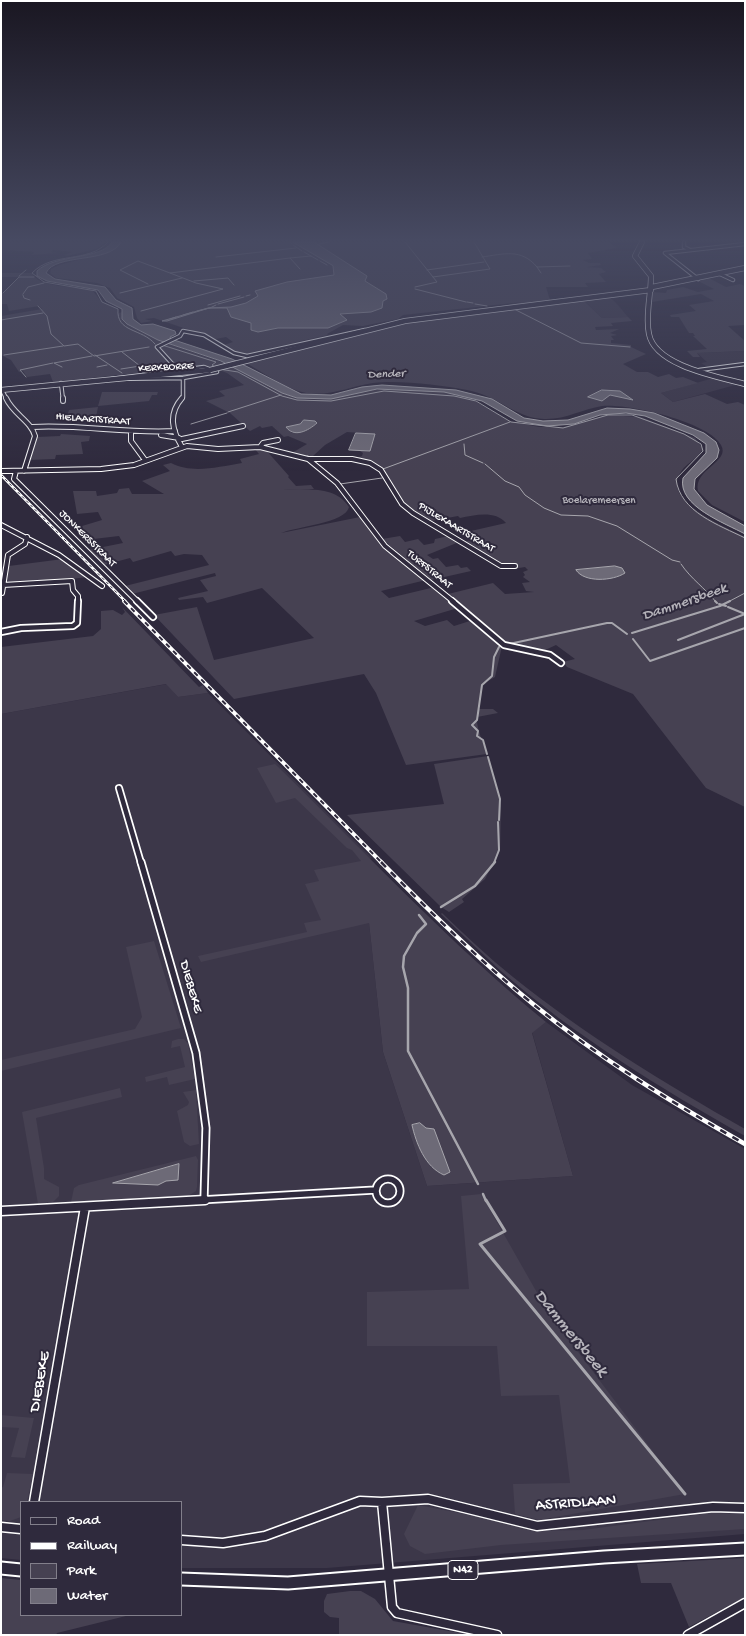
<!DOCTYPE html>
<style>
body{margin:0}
#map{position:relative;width:746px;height:1636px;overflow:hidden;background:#2f2a3d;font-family:"Gochi Hand",sans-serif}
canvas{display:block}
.frame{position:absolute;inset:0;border:2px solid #fff;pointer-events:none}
.legend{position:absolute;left:20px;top:1501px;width:162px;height:115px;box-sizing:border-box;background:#2f2a3d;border:1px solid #827f8b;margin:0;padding:6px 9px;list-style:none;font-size:15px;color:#fff}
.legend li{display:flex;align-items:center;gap:10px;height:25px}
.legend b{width:25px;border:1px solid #827f8b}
</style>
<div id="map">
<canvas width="746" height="1636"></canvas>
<div class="frame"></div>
<ul class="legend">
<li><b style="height:6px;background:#2f2a3d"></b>Road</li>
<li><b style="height:6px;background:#fff"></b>Railway</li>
<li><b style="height:14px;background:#464152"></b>Park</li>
<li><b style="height:14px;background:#6d6a77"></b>Water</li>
</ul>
</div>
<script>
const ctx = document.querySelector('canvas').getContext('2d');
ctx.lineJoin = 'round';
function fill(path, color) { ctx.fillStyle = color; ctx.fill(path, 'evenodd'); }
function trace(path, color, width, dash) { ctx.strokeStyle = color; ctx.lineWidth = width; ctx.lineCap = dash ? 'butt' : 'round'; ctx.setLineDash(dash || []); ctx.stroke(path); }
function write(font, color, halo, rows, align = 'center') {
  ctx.font = font + ' "Gochi Hand",sans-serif'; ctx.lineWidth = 4; ctx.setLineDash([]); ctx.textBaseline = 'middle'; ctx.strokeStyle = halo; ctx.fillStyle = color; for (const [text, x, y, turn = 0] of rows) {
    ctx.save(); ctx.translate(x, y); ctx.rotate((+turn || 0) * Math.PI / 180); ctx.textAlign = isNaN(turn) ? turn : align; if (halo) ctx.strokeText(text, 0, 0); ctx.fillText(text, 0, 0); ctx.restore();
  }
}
const built = new Path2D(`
 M608,295L618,305L628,317L602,318L582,299Z
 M745,351V365L709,368L701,363L707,362L697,353Z
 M717,377L739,384L673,402L661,393Z
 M167,684L178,697L208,693L372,858L365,860L369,923L383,1052L427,1186L573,1176L532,1032L546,1022L632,1085L745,1149V1534L327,1568H181V1502H21V1560L1,1558V714Z`);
const green = new Path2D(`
 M1,242H106L97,249L67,256L64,255L72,252L53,250L51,252L59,253L32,255L34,252L1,250Z
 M121,242H609L617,248L588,253L592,259L583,260L589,263H600L601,265L587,267L601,268L606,272L599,274L606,282L585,283L588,287H546L550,300L531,302L582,299L602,318L628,317L632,321L611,323L613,326L595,327L596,330L619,329L610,333L617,335L611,336L614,340H611V343L631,345V347L646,354L623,364L637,372H648L658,377L669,374L676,378L683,377L698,383L661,393L673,402L705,394L727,404L738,402L745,405V522L712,505L698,491C693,469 731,462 721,445C709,422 628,403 602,406C582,409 565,420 544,419C515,418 497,395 467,390C440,385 400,380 373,383C351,386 330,397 306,393C285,389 264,373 246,363L396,325L523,302L403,315L398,319L363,326L343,325L327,334L328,335L245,354L235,352L224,345L233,342L226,337L216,339L154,318L145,319L152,321L141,323L137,318L134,307L117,298L110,288L97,283L56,278L50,273L51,269L59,265L113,251Z
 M1,273H32C37,288 78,286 92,290L101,301L117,309L118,313L123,312L130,326L165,341L162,343H166L227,364L203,370H179L159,348L160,344L156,347L174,369L53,382L50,374L27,377L23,371L19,372L11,360L1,355V316L42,309L39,306L9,311L7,304H1V295L19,277H1Z
 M707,277L726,287L740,284L745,286V325L728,326L745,341V351L697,353L700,357H693L687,351L707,349L693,336H695L693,333H689L679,317H671L670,315L696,311L689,305L714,301L701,294L652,302L653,292L666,293L667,290L683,287L698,292L714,289L696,280Z
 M233,366C255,378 279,396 305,399C329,402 350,392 373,390C400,387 450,390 475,398L473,400L509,421L539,427H563L606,415L641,417L695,438L703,449C697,460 684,464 679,475C665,503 726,527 745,537V807L706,788L633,694L567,667L563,662L575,659L556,645L543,651L502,643L448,594L493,583L505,594L534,592L526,591L522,583L530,582L523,577L525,575L523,572L528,570L525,567L513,569L464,542L471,540L462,533L506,523C495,510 475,515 460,518L458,516L431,521C423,517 414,513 408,506C384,483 396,468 356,458L362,456L363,453L360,451H370L374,434L347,432L325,445L313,456L322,457L321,459L292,453L307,444L288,436L284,437L272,426L262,428L260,426L250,431L230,413L206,401L225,396L219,391L244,385L227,373L219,370ZM304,420L315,421L317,423C310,429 301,433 292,433L286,427L300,424Z
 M102,392H158L157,395H152L149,401L98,406Z
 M98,407L96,417L71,419L72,416H67L69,410Z
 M61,434L90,436L89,441L81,442L83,454L56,455L55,459L28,460L37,437L60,436Z
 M255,449H265L289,476L288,477L296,486L311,485L314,489L283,490C306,490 335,485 349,507C346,523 295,527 281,533L360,517L373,534L426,580L381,591L389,598L435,587L458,608L414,621L425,626L447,620L454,626L473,620L502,646L495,677L483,684L479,709H493L498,713L477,717C476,730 484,742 487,754L406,765L376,693L364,674L234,699L154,615L197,607L214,660L314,638L262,588L207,603L203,597L179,600L178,598L208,591L200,580L216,576L215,573L132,594L125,586L209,565L202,555L184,554L175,556L171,551L133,562L130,558L104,565L88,550L123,543L119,536L85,540L82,526L102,520L98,512L77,514L73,491H96L97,496L117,493L119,489L129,488L132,494H164L142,481L170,471L163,465L171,463C192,474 218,467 242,463L240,459L259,454Z
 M400,536L405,542L418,539L424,545L434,543L435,539L449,536L459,542L427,555L433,559L438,558L446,567L458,565L461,568L467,567L471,571L431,580L382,539Z
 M63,559L88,577L1,587V567Z
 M122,607L199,687L203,685L208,693L178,697L166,684L1,714V647L93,636L101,629V611L113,610L122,615L125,612Z
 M488,756L501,806L500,851L485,879L462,899L464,902L449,912L441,907L347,815L444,804L434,764Z
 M275,764C364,851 449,943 546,1022L532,1033L573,1176L427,1186L383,1052L369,923L201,962L198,956L307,932L304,923L321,920L305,884L319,881L314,870L361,861L352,850L347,848L295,798L276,803L257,768ZM420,1123L426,1128L444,1175C425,1168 416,1143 412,1125Z
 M442,913C465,935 488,957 513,977C585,1035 664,1083 745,1129V1136C660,1088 575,1036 502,972C481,953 461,933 441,914Z
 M154,941L181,1028L1,1071V1060L135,1029L142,1017L126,947Z
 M178,1039H184L188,1044L195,1079L169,1085L167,1077L146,1082L145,1077L185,1067L180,1046L171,1048L172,1041Z
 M120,1088L122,1097L36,1118L44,1168V1179L59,1187V1196L53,1202L38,1204L22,1112Z
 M196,1090L199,1144L190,1146L184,1142L177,1111L188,1105L189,1102L183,1092Z
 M196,1156L198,1160L197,1187L196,1191L188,1196L71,1202L74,1188L79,1185Z
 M481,1194L548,1312L685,1494L539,1520L515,1514L513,1484L570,1483L559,1395L501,1396L497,1346H367V1292L469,1289L461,1196Z
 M1,1415L34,1418L25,1458L11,1457L19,1428L1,1427Z
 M7,1473L33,1474L27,1502H21V1517L10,1521L1,1520V1488L3,1487Z
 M418,1505L506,1522L532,1531L583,1530L710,1513L745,1514V1529L501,1545L425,1554L410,1546L404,1534Z
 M745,1558V1597L689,1627L671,1583H641L637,1564Z
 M1,1578L21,1580V1615L126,1616L57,1633L56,1635H1Z
 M350,1591H361L375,1599L393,1621L471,1635H339V1618L330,1617L324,1612V1601L327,1594Z`);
const water = new Path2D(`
 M112,242H121C110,264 55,253 46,273L55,279L105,287L116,300L132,308L133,319L141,325L153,324L175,331L176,334L170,337L171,339L232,359L301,394L331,395L362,387L382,385L456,390L492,399L524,418L543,421L568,420L607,408L630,409L654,413L704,433L716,442L719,450L717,458L695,479L694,489L707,505L745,526V534C725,523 677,506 683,478L706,453V444L693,435L645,416L626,413L600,415L574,424L547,426L517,421L482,401L444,392L377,389L331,399L297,398L282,393L221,361L158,340L127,324L122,319V309L106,301L98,290L47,281L37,276V271C54,254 102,260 112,242Z
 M293,242H314L367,276L365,281L386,294L387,299L383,301L382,308L371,312L340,314L347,320L328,328H278L258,332L251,330V323L231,317L227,308H209L167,321H162L208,308L231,307L246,303L258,296L255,291L287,282L334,275L333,266Z
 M602,390L620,391L633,400L610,395L602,401L588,397Z
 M304,420L315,421L317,423C308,431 294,438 286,427L300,424Z
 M356,433L375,434L370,451L349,450Z
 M615,566L622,568L625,573C613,581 584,583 576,570Z
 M420,1123L426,1128L434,1129L450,1172L444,1175C425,1167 416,1143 412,1125Z
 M179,1164L178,1180L166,1181L158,1185L113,1183Z`);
const streamFar3 = new Path2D(`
 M108,242C88,264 53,251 32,273L44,282L96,291L102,302L118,309C116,333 142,328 155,344
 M290,242L292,244
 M405,242L437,282L415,287
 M319,244L329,242
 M293,245L302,251
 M304,252L318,260
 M216,257L296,248
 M482,257C504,254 521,248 537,267L570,266
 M320,261L327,265
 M537,267L541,273
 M300,269L290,258L311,256
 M427,270L484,262
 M19,276L26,270
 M433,277L490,269L474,242
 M194,281L228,278L234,285
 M148,284L120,270L138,261L170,273
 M415,289L466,302
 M3,293L19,277H34
 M120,293L182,278
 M23,294L28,287L44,283
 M23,295L24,298L30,300
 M246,296L250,295
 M467,302L473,303
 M218,304L244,297
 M475,304L487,306
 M208,305L240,296
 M38,306L47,316L51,334L64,346L78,344L94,356L149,347
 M210,308L216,305
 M514,309L581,343L630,347
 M141,311L223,289L196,283L170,273L290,258
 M197,311L210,308
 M183,315L193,312
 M170,319L176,317
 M1,320L43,313
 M162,345L216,362L212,365L215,367
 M122,352L144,369
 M4,355L63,346
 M95,355L122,373
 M62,367L54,363L92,356
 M97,367L107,365
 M121,369L153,364
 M219,369L238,372L282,396L297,400L331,401L384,391L454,396L476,401L511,422L563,428L608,415H632L684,434L701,444L703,451L676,479C680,512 719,525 745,538
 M26,377L20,370L53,363
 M228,412L281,395
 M191,424L227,413
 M464,444L465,455L483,463
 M485,464L505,481L519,487L525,495L544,508L561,515L588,516L617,526L672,560L680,562
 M383,469L510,422
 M340,484L382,478
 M681,564C691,579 705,588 716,602
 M728,602L745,593`);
const streamFar2 = new Path2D(`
 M715,601L717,603
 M719,604L726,606
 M728,607L745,614
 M632,633L720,606L730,601
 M633,639L650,661L745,628
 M678,640L745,614
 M509,644L607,623H612L627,634
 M487,754L483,740L477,736L478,731L472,725L477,720L482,685L492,676L494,657L499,647
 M488,757L500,799L499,820
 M494,863L499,850L498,822`);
const streamFar1 = new Path2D(`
 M441,907L475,886L495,862
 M419,915L426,924L417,933L404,956L403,967L408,988V1051L478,1184
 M483,1194L486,1201`);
const stream = new Path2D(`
 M486,1200L505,1231L480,1244L685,1494`);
const streetFar4 = new Path2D(`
 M684,242V247L690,250
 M720,274L733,280
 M698,279L665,253L745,244
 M204,367L217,372L183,378L111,379Z
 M178,370L157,347L180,336L183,331L204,335L234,353L247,356L365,330
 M699,370L745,364
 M61,383L63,400
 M2,390L7,400
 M181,400L183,397V378`);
const streetFar3 = new Path2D(`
 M6,398C13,414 31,421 35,436L24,471
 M63,398V401
 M182,398C168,414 172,430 182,447
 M32,427C80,424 127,434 175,431
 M131,431V441L145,460
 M161,435L179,438
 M182,439L243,426
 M260,447L263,443L278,440
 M308,459L337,483L385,546L454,602
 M1,471L101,469L134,465L187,446L218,449L260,447L308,459H352L370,463L381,470L402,504L413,513L501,566H515
 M16,471L14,479L138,602
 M1,525L59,555L102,586
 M3,585L72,581L73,590L78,596V602
 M2,593L8,555L25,544L27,537`);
const streetFar2 = new Path2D(`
 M137,601L153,617
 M452,601L504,645L550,655L561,663
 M1,632L21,628L73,626L77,623L78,601
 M119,788L141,863`);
const streetFar1 = new Path2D(`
 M141,862L196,1053L206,1128L204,1199
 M376 1191a12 12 0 1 1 24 0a12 12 0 1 1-24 0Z
 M182,1201L375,1190`);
const street = new Path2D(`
 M1,1211L205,1200
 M34,1502L85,1207
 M382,1502L428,1499L537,1526L713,1507L745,1508
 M1,1527L21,1529
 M181,1540L223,1543L265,1536L360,1501L382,1502L392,1607L397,1613L497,1635
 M688,1635L745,1603`);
const secondary = new Path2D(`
 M642,242L635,256L651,276C651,295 645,316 649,334C655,366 719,377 745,384
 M652,287L745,268
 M226,366L405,321L651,290
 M1,390L210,370`);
const primary = new Path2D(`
 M1,1568L21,1570
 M181,1579L288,1583L604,1557L745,1549`);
const railFar2 = new Path2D(`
 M1,475L126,602`);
const railFar1 = new Path2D(`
 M124,601L382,863`);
const rail = new Path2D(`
 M381,862C430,912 479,960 533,1004C599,1058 671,1102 745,1144`);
const secondaryBridge = new Path2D(`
 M210,370L226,366`);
const farStreetnames = [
 ["KERKBORRE",166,368,-3],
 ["HIELAARTSTRAAT",93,420,4],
 ["PIJLEKAARTSTRAAT",456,528,31],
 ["JONKERSSTRAAT",87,539,45],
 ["TURFSTRAAT",429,570,39]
];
const farParknames = [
 ["Boelaremeersen",599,501]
];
const farWaternames = [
 ["Dender",386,375,-2]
];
const shields = [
 [463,1570,30]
];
const shieldNames = [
 ["N42",463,1570]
];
const streetNames = [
 ["DIEBEKE",190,987,74]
];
const waterNames = [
 ["Dammersbeek",685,603,-19]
];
const nearStreetnames = [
 ["DIEBEKE",41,1382,-80],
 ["ASTRIDLAAN",576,1504,-4]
];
const nearWaternames = [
 ["Dammersbeek",570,1334,51]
];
fill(built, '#3c3749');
fill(green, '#464152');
fill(water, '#6d6a77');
trace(water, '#a7a6ad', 1);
trace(streamFar3, '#a7a6ad', 1);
trace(streamFar2, '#a7a6ad', 2);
trace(streamFar1, '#a7a6ad', 2.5);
trace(stream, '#a7a6ad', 3);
trace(streetFar4, '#fff', 4.5);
trace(streetFar3, '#fff', 6);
trace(streetFar2, '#fff', 8);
trace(streetFar1, '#fff', 9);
trace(street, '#fff', 11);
trace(secondary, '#fff', 6);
trace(primary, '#fff', 15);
trace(streetFar4, '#2f2a3d', 2.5);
trace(streetFar3, '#2f2a3d', 4);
trace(streetFar2, '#2f2a3d', 4.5);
trace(streetFar1, '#2f2a3d', 5.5);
trace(street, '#2f2a3d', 8);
trace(secondary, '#2f2a3d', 4.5);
trace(primary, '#2f2a3d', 11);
trace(railFar2, '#fff', 2.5);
trace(railFar1, '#fff', 4);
trace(rail, '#fff', 4.5);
trace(railFar2, '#2f2a3d', 1, [3]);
trace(railFar1, '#2f2a3d', 2, [5]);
trace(rail, '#2f2a3d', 2.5, [7]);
trace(secondaryBridge, '#fff', 6, []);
trace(secondaryBridge, '#2f2a3d', 4.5);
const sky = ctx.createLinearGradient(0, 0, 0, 471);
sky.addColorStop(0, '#1a1722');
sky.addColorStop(0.51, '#474a62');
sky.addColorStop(1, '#474a6200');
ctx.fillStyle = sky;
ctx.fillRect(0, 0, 746, 471);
write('11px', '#fff', '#2f2a3d', farStreetnames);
write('11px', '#b5b3ba', '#2f2a3d', farParknames);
write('italic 12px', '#b6b4bb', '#2f2a3d', farWaternames);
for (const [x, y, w] of shields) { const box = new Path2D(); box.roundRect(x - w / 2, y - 9.5, w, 19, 4); ctx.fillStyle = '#2f2a3d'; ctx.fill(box); trace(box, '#fff', 1); }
write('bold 12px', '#fff', null, shieldNames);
write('14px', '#fff', '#2f2a3d', streetNames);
write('italic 15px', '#b6b4bb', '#2f2a3d', waterNames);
write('16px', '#fff', '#2f2a3d', nearStreetnames);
write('italic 18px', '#b6b4bb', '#2f2a3d', nearWaternames);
</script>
